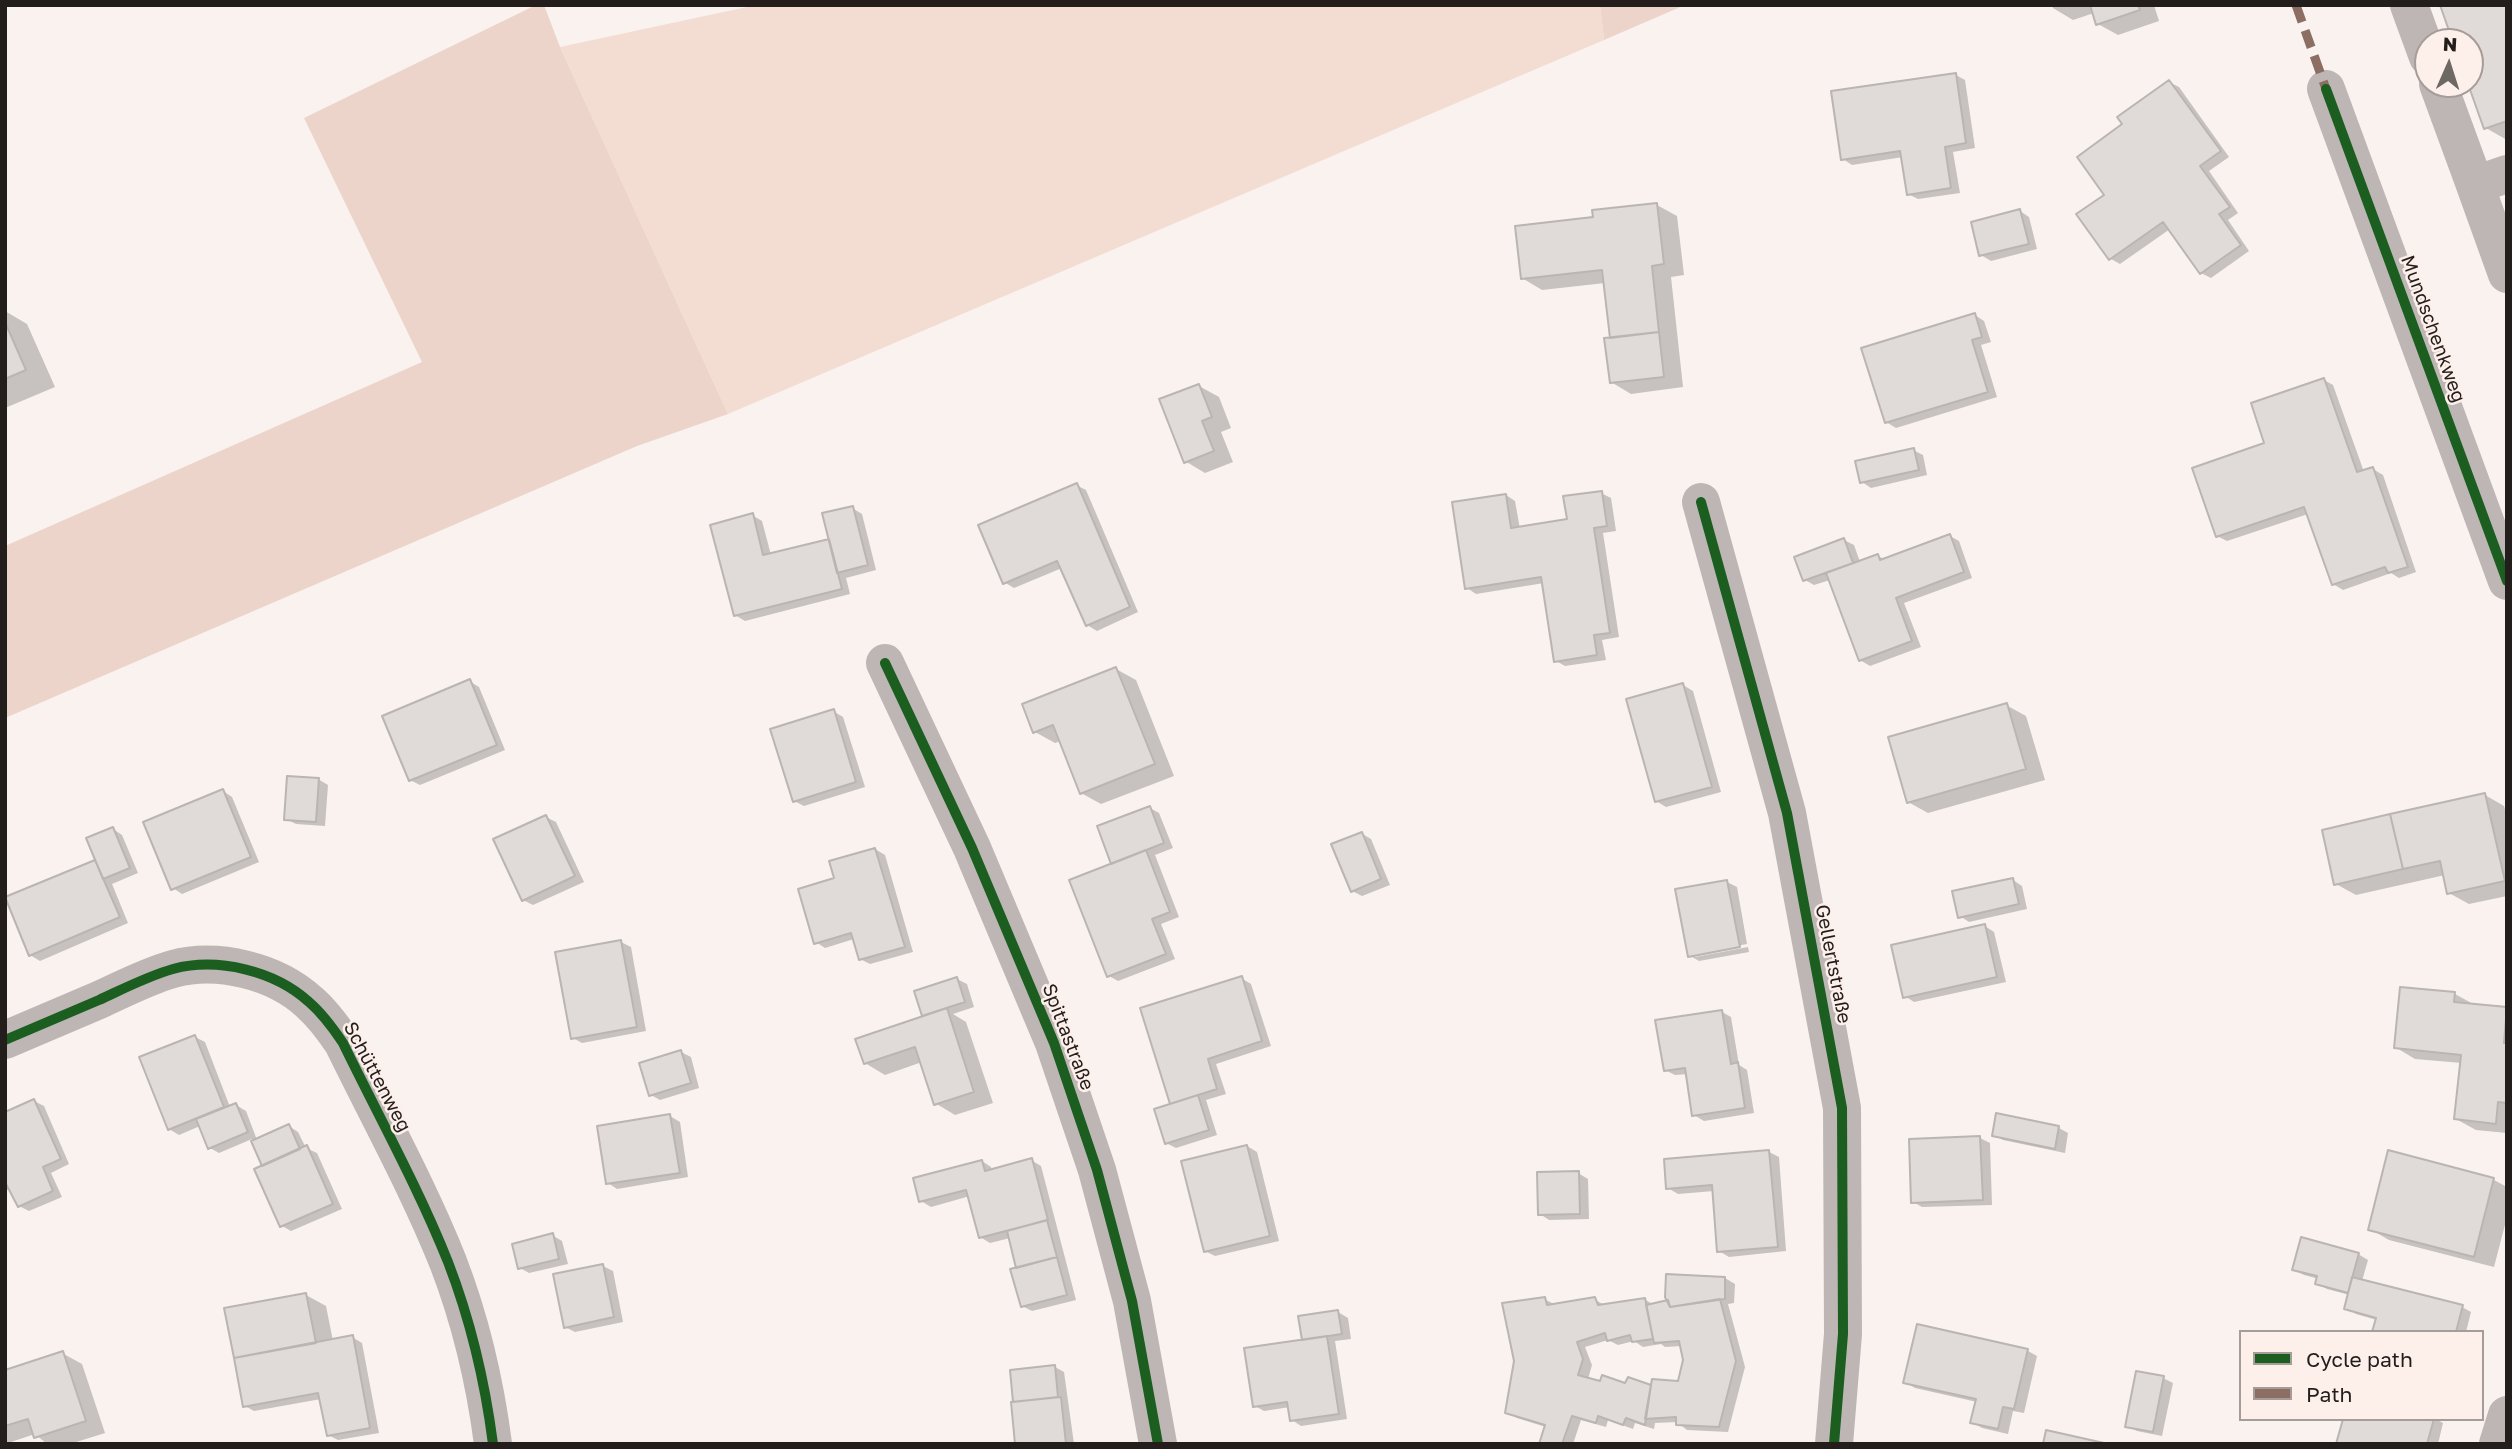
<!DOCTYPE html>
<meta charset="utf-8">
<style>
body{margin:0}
#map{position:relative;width:2512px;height:1449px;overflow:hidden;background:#f9f2ef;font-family:"Golos Text",sans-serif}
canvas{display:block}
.frame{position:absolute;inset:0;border:7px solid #231d1b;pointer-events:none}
.legend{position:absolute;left:2239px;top:1330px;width:245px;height:91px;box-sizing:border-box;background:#fdf0eb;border:2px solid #a69c98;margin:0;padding:9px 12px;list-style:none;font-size:21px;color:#231d1b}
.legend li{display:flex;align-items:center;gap:14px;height:35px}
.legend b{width:35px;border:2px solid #a69c98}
.north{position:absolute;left:2414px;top:28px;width:70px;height:70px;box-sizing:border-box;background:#fdf0eb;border:2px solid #a69c98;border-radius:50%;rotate:3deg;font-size:19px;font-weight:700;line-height:28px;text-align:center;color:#231d1b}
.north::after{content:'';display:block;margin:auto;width:24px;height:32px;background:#6e6865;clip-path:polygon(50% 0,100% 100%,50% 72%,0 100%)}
</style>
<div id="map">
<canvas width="2512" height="1449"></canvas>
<div class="frame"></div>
<ul class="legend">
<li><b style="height:9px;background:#1b5e20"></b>Cycle path</li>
<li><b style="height:9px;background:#8d6e63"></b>Path</li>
</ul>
<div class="north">N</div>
</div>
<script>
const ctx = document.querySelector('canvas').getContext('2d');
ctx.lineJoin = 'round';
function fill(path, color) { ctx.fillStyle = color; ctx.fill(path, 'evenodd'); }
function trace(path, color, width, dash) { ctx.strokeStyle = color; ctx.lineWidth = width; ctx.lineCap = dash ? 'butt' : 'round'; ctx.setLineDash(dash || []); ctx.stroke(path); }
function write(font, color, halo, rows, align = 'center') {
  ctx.font = font + ' "Golos Text",sans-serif'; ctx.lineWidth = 5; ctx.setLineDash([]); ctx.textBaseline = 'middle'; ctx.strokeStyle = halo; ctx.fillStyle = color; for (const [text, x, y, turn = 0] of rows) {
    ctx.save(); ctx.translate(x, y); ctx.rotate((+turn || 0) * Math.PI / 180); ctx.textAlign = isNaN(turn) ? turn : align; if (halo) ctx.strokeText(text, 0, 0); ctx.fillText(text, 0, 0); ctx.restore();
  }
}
const green = new Path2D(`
 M756,5H1600L1604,40L728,414L560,47Z`);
const forest = new Path2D(`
 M536,5H544L560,47L728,414L637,446L5,718V546L422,362L304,118Z
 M1600,5H1685L1604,40Z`);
const shadow = new Path2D(`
 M2052,5H2154L2159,21L2118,35L2098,24L2094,13L2073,20L2053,8Z
 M2507,5V140L2486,128L2470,84V42H2455Z
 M1956,75L1965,80L1975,148L1953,152L1960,193L1918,199L1908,194L1903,157L1852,165L1843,159Z
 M2169,82L2179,87L2229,157L2209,171L2238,213L2228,220L2249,251L2211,278L2201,273L2170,229L2120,264L2111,259L2106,195L2125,124Z
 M1657,205L1677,216L1684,275L1671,277L1683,387L1631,394L1611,382L1612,340L1605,283L1542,290L1522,278L1595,218Z
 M2020,211L2029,217L2037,249L1991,261L1981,255Z
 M5,311L27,324L55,387L5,408Z
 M1975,315L1984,321L1991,342L1981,345L1997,397L1896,428L1886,422Z
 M2324,380L2333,385L2364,472L2373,469L2383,475L2416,572L2399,578L2391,573L2343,590L2333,584L2308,514L2227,541L2217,536L2267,444Z
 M1199,386L1219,397L1231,428L1221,432L1233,462L1205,473L1185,461Z
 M1913,450L1923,455L1927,475L1871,488L1862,482Z
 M1076,485L1086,490L1138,612L1097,631L1087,625L1062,568L1014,588L1004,582Z
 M1601,493L1611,498L1616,531L1603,533L1619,637L1602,640L1606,660L1565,666L1556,661L1544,583L1476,594L1467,588L1506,495L1515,501L1520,529L1569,521Z
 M852,508L862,514L876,570L846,578L850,594L745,621L735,615L752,515L762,521L771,555L831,540Z
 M1950,536L1959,541L1972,578L1904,603L1921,647L1870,666L1860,660L1830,580L1814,585L1805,580L1844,540L1854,545L1860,562L1878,556L1886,560Z
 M1116,669L1136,680L1174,776L1101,804L1081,793L1061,741L1055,743L1035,732Z
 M469,681L479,687L505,750L420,785L410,780Z
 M1683,685L1693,691L1721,792L1666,807L1656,801Z
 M2006,705L2026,716L2045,780L1928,813L1908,802Z
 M833,711L843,717L865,787L804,806L794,801Z
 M318,779L328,785L325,826L296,824L286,819Z
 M223,791L232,797L259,862L182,894L173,888Z
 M2485,795L2504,806L2507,816V896L2469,904L2449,893L2445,875L2356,895L2336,884Z
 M1150,808L1159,813L1173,848L1155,855L1179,917L1161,924L1175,959L1118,981L1109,976L1114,865Z
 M546,817L556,822L584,882L533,905L523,900Z
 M113,829L122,835L138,873L112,884L128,923L40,961L30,955L6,899L97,861Z
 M1361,833L1371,839L1390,885L1362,896L1352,891Z
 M875,849L885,855L913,952L870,964L860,959L854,939L825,948L816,942L836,879Z
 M2013,880L2022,886L2027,909L1969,922L1960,916Z
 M1727,882L1737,887L1747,944L1695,953V957L1748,947L1749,952L1699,961L1689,955Z
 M1985,926L1994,932L2006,982L1914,1002L1905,996Z
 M621,942L631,947L646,1031L582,1043L573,1038Z
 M1241,978L1251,984L1271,1046L1216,1064L1226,1094L1206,1100L1217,1135L1176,1148L1166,1143L1173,1105Z
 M957,979L967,984L974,1007L953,1014L966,1022L993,1103L955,1115L935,1103L922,1062L885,1075L865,1063L926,1017L923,1015Z
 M2401,989L2455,994L2475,1005L2507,1009V1133L2476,1130L2456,1119L2462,1063L2415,1059L2395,1047Z
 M1722,1012L1731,1017L1739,1065L1747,1070L1754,1113L1704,1121L1694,1115L1688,1074L1675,1075L1665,1070Z
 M195,1037L205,1042L230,1107L236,1105L246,1111L257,1140L289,1126L298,1132L306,1148L317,1153L342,1209L291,1231L282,1226L264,1167L252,1139L219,1153L210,1148L200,1126L179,1135L169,1129Z
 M681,1052L691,1057L699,1088L660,1100L651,1095Z
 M34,1101L44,1106L69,1164L51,1173L62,1197L29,1211L19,1206L11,1188L5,1191V1113Z
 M670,1116L680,1122L688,1177L617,1189L608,1183Z
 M1998,1116L2059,1128L2068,1133L2065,1153L2003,1140L1994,1135Z
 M1980,1138L1990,1143L1992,1205L1922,1207L1913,1202Z
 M1247,1146L1257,1152L1279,1241L1215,1256L1205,1251Z
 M1769,1152L1779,1157L1786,1251L1729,1257L1719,1251L1714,1191L1678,1194L1668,1188Z
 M2390,1153L2494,1180L2507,1187V1217L2494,1267L2389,1240L2370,1229Z
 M1031,1160L1041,1166L1076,1300L1032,1311L1022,1306L1018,1269L1010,1238L990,1243L980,1237L970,1196L931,1207L921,1201L982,1161L991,1167L992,1171Z
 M1578,1173L1588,1179L1589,1219L1549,1220L1540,1214Z
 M552,1235L562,1241L568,1264L529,1273L520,1268Z
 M2358,1254L2368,1260L2362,1281L2462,1307L2471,1312L2466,1332H2374L2377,1320L2356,1314L2346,1308L2350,1295L2327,1289L2317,1283L2319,1279L2304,1275L2294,1270Z
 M603,1266L613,1271L623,1322L575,1332L565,1327Z
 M1725,1278L1735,1284L1734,1303L1728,1304L1745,1367L1728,1432L1687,1430L1677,1422L1655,1423L1654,1429L1635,1423L1633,1429L1608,1420L1606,1427L1581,1420L1573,1444H1541L1546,1427L1517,1418L1507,1412L1544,1299L1554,1304L1594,1299L1604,1305L1644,1299L1654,1305L1672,1301ZM1608,1340L1618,1345L1634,1341L1643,1347L1661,1344L1665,1347L1682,1346L1685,1360L1679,1383L1653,1388L1588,1379L1592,1365L1585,1347Z
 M306,1295L326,1306L333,1341L352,1337L362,1343L379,1433L338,1440L328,1435L321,1399L254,1411L245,1406Z
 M1338,1312L1348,1318L1351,1339L1335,1341L1347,1419L1301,1426L1292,1420L1290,1407L1264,1411L1255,1406L1304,1341Z
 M1918,1326L2028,1351L2037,1356L2024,1413L2013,1411L2008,1434L1982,1428L1972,1422L1977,1402L1915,1388L1905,1382Z
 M62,1353L82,1364L105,1433L70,1444H47L35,1434L8,1443L5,1442V1372Z
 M1055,1367L1064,1372L1074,1444H1017L1012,1371Z
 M2163,1378L2173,1383L2162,1436L2137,1431L2127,1426Z
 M2345,1419H2436L2443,1423L2438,1444H2338Z`);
const building = new Path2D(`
 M2090,5H2138L2140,10L2096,25Z
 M2440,5H2507V121L2484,129L2468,84H2470V42H2453Z
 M1956,73L1966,143L1945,147L1951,188L1907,195L1900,151L1841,160L1831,91Z
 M2169,80L2221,151L2200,166L2230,207L2219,214L2241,245L2200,274L2163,222L2109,260L2076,214L2104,195L2077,157L2122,124L2117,117Z
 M1657,203L1664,264L1652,266L1659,332L1610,338L1602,270L1521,279L1515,226L1593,217L1592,210Z
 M2020,209L2029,244L1979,256L1971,222Z
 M1975,313L1982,337L1972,340L1988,392L1885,423L1861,348Z
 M5,322L26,370L5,379Z
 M1659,332L1664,377L1610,383L1604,338Z
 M2324,378L2357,472L2373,467L2408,567L2388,573L2385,567L2332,585L2304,507L2216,537L2192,468L2264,443L2251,403Z
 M1199,384L1212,417L1202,421L1214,451L1184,463L1159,399Z
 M1914,448L1919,470L1860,483L1855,461Z
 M1077,483L1130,607L1086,626L1057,561L1003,584L978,525Z
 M1602,491L1607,526L1594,528L1610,633L1594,635L1597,655L1554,662L1541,577L1465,589L1452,502L1506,494L1511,528L1567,519L1563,496Z
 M853,506L868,565L837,573L822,513Z
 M753,513L763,555L829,539L842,589L734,616L710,525Z
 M1950,534L1964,572L1896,598L1912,641L1859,661L1826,573L1878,554L1880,560Z
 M1844,538L1853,563L1803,581L1794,557Z
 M1116,667L1155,764L1080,794L1053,725L1033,733L1022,704Z
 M470,679L497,745L409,781L382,716Z
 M1683,683L1712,787L1655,802L1626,699Z
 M2007,703L2026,769L1907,803L1888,737Z
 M834,709L856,782L793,802L770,729Z
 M287,776L319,778L316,822L284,820Z
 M223,789L251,857L171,890L143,822Z
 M2485,793L2505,881L2447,894L2440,861L2403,869L2390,814Z
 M1150,806L1164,843L1111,864L1097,826Z
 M2390,814L2403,869L2334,885L2322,830Z
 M546,815L575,876L522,901L493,839Z
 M113,827L130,868L103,879L86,838Z
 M1362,832L1381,879L1351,892L1331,844Z
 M875,848L905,947L859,960L851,933L814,944L798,889L834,878L829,861Z
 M1146,850L1170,912L1152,919L1166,954L1107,977L1069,880Z
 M95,860L120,917L29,956L5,897Z
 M2013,878L2019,904L1958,918L1952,891Z
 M1727,880L1740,947L1688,957L1675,889Z
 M1985,924L1997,977L1903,998L1891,945Z
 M621,940L637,1027L571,1039L555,952Z
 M1242,976L1262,1041L1208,1059L1217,1089L1170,1104L1140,1008Z
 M957,977L965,1002L922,1016L914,991Z
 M2400,987L2455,992L2454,1002L2507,1007L2504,1043H2507V1103L2498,1102L2496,1124L2454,1119L2461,1055L2394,1048Z
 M947,1008L974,1092L934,1105L915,1047L864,1064L855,1039Z
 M1722,1010L1731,1064L1738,1062L1745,1108L1692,1116L1685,1068L1664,1071L1655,1020Z
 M195,1035L224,1107L168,1130L139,1057Z
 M681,1050L691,1083L649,1096L639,1063Z
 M1198,1095L1209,1130L1165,1144L1154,1109Z
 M34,1099L61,1159L43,1167L53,1191L18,1207L5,1182V1112Z
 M236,1103L248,1132L208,1149L196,1119Z
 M1996,1113L2059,1126L2055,1149L1992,1136Z
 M670,1114L680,1173L606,1184L597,1126Z
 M289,1124L300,1149L262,1166L251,1141Z
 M1980,1136L1983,1200L1911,1203L1909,1139Z
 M307,1145L333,1204L280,1227L254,1169Z
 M1247,1145L1270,1236L1204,1252L1181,1161Z
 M1769,1150L1778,1247L1717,1252L1712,1185L1666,1189L1664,1159Z
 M2388,1150L2494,1178L2474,1257L2368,1230Z
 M1032,1158L1048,1220L979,1238L966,1190L919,1202L913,1178L982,1160L985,1171Z
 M1579,1171L1580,1214L1538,1215L1537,1172Z
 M1047,1220L1057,1257L1016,1268L1007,1231Z
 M553,1233L559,1259L518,1269L512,1244Z
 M2301,1237L2359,1253L2348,1293L2315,1284L2317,1276L2292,1270Z
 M1057,1257L1067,1295L1021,1307L1010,1269Z
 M603,1264L614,1317L564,1328L553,1274Z
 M1666,1274L1725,1277V1299L1670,1307L1665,1297Z
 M2352,1277L2463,1305L2456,1332H2372L2376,1318L2344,1309Z
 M306,1293L316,1343L234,1358L224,1308Z
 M1545,1297L1547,1305L1595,1297L1598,1305L1645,1298L1653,1339L1632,1342L1630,1335L1607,1341L1605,1333L1577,1342L1583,1359L1578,1375L1600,1381L1602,1375L1625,1383L1628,1377L1651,1385L1645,1425L1626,1418L1623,1425L1598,1416L1596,1423L1572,1416L1562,1444H1539L1545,1425L1505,1413L1514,1361L1502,1303Z
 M1720,1299L1736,1361L1719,1427L1676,1425V1417L1645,1419L1652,1379L1678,1381L1683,1360L1679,1341L1654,1343L1646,1305L1668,1300L1670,1307Z
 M1338,1310L1342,1334L1302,1340L1298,1316Z
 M1917,1324L2028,1349L2014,1409L2003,1407L1998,1429L1970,1423L1976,1399L1903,1383Z
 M353,1335L370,1428L327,1436L318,1393L243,1407L234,1358Z
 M1327,1336L1339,1414L1290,1421L1287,1402L1253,1407L1244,1348Z
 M63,1351L86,1421L34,1438L28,1419L5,1426V1370Z
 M1055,1365L1058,1397L1013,1402L1010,1370Z
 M2136,1371L2164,1376L2153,1432L2125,1427Z
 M1061,1397L1066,1444H1015L1011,1402Z
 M2343,1419H2434L2427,1444H2336Z
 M2046,1430L2104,1443V1444H2043Z`);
const minor = new Path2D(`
 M2409,5L2428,57
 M2438,84L2475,185L2507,174
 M2326,89L2507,581
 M2475,185L2507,274
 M1701,502L1787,813L1842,1108L1843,1334L1834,1444
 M885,663L972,848L1054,1043L1097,1170L1132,1301L1158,1444
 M5,1040C36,1027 68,1013 99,1000C123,989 148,976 173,969C218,957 275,971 309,1002C323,1014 333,1028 343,1043C378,1115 418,1187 448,1262C470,1319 485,1382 493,1444
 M2498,1444L2507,1415`);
const quiet = new Path2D(`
 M2296,5L2326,89`);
const cycleway = new Path2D(`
 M2326,89L2507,581
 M1701,502L1787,813L1842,1108L1843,1334L1834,1444
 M885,663L972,848L1054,1043L1097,1170L1132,1301L1158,1444
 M5,1040C36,1027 68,1013 99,1000C123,989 148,976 173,969C218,957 275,971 309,1002C323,1014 333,1028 343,1043C378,1115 418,1187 448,1262C470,1319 485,1382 493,1444`);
const streetNames = [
 ["Mundschenkweg",2433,329,70],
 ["Gellertstraße",1833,964,79],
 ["Spittastraße",1068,1037,69],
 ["Schüttenweg",377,1077,62]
];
fill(green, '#f3ddd3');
fill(forest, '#ecd4ca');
fill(shadow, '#0003');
fill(building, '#e0dad8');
trace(building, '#bab4b2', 2);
trace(minor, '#bdb6b4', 38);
trace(quiet, '#8d6e63', 9, [18, 9]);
trace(cycleway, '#1b5e20', 10);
write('19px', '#231d1b', '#fdf0eb', streetNames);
</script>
